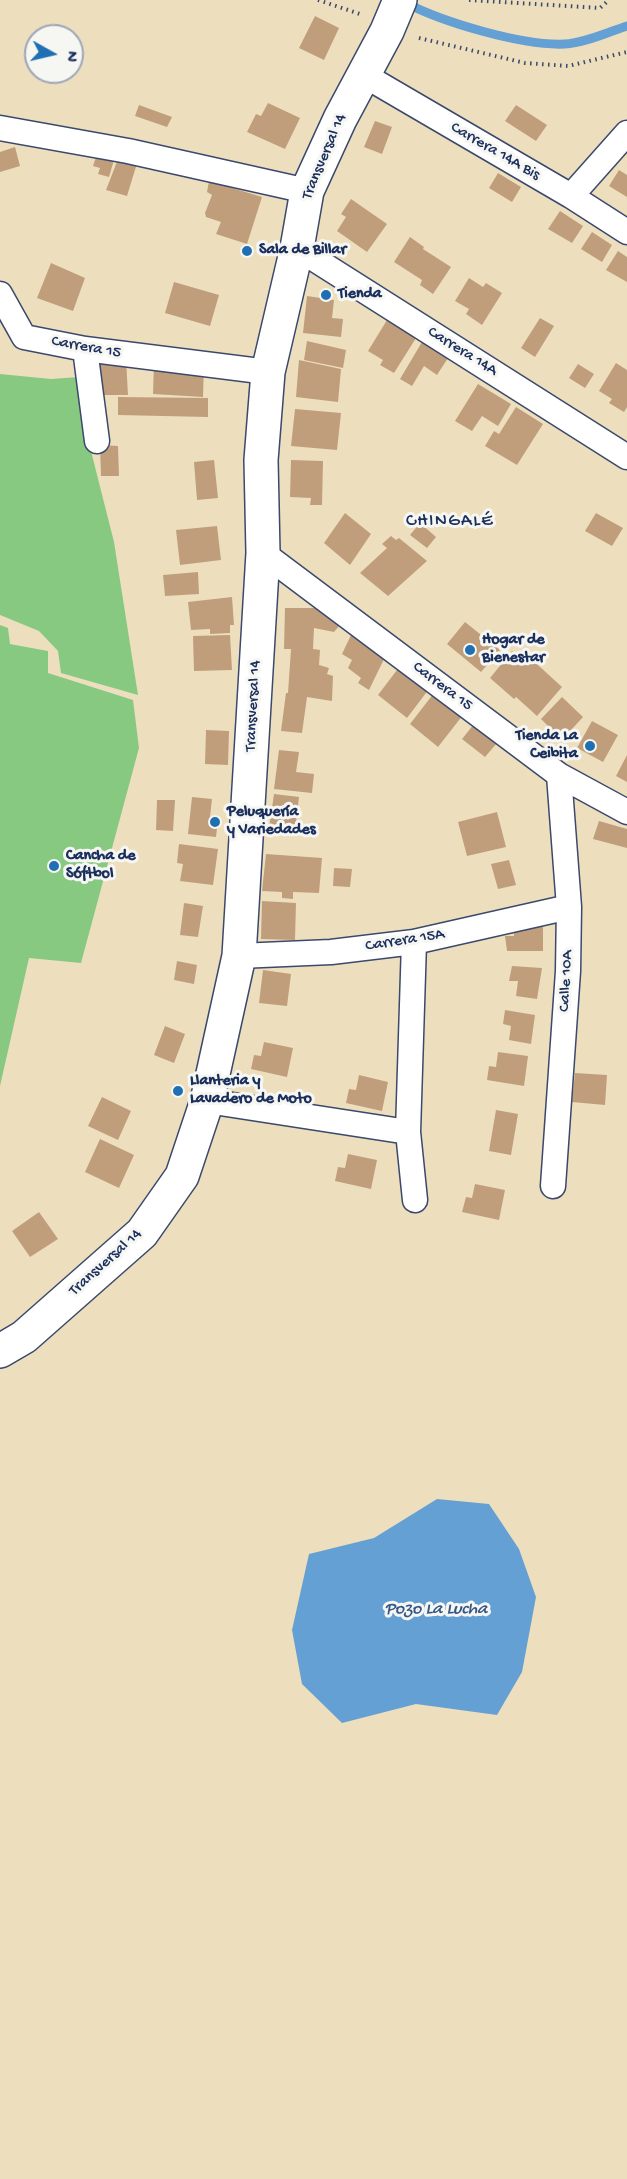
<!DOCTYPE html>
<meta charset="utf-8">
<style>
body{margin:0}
#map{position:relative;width:627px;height:2179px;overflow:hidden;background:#eddfbd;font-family:"Gochi Hand",sans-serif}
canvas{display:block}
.north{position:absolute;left:24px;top:24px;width:60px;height:60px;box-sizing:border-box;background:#f6f6f2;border:2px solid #9ea6b7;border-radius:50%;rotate:98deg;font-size:16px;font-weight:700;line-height:24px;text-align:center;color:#1b2f5e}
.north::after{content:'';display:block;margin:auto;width:21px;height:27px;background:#1f6fb2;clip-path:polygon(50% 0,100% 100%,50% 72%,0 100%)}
</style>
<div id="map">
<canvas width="627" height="2179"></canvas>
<div class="north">N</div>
</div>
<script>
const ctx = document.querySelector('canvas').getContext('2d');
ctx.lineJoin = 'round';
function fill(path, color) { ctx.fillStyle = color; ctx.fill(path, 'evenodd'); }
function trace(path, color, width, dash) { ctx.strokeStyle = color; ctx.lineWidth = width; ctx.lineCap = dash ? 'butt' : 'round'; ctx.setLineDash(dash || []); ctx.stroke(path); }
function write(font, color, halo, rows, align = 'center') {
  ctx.font = font + ' "Gochi Hand",sans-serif'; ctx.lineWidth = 6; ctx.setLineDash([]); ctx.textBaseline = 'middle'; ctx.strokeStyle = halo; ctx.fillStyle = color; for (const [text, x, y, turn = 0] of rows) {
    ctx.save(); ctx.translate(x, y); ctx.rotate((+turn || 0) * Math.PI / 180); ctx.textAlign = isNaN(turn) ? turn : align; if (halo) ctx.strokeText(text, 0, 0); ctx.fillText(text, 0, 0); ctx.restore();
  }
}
const green = new Path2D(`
 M0,374L51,379L79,377L92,455L114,542L138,695L61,673L58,651L39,631L0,615Z
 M0,625L8,628L10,644L48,651V673L133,700L139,748L81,963L29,958L0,1086Z`);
const water = new Path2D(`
 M437,1499L489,1504L519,1549L536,1597L522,1672L497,1715L416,1704L342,1723L302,1684L292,1630L309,1554L374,1538Z`);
const stream = new Path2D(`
 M404,2C442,22 522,46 565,44C585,43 608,32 627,26`);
const building = new Path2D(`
 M315,16L339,28L324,60L299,48Z
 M268,103L300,118L285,149L247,132L256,114L261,116Z
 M139,105L172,117L167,127L135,116Z
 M516,105L547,125L536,141L505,121Z
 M375,121L392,127L382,154L364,147Z
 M15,147L20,166L0,172V152Z
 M99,148L116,153L109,177L98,174L100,168L93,166Z
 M120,154L138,160L127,196L106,190Z
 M619,170L627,175V197L609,186Z
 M498,173L521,187L512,202L489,188Z
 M209,181L262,197L247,244L216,234L221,222L206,217L205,213L212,195L207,192Z
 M351,199L387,224L367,252L337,231L346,217L341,214Z
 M560,211L583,226L572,243L548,229Z
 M592,232L612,245L602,262L581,249Z
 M410,237L424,247L423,249L451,267L433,294L420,285L422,280L394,262Z
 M618,251L627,257V282L606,270Z
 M51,263L85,278L73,311L37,298Z
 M469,278L483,287L486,283L502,293L482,325L466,314L469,309L455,301Z
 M174,282L219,295L210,326L165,313Z
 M307,296L334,300L332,318L343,319L341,337L303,333Z
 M540,318L554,326L535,357L521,348Z
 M387,320L416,338L394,373L380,365L383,360L368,351Z
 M307,341L346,350L343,368L304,360Z
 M422,342L448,358L437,375L424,366L412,386L400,379Z
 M98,359H126L128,395H98Z
 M299,360L341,369L338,402L296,397Z
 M154,363L204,365L203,397L153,394Z
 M616,363L627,370V407L624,412L609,403L612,399L599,391Z
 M578,364L594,374L585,388L569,378Z
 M478,384L511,404L498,426L482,416L472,431L455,421Z
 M118,397L208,398V417L118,415Z
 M516,407L543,424L517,465L485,446L494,431L499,434Z
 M295,409L341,413L337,450L291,446Z
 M100,445L118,446L119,476H101Z
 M214,460L218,498L197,500L194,462Z
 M291,460L323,461L322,505H310L311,498L290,497Z
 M345,513L371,534L350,565L324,543Z
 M596,513L623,528L612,546L585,531Z
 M420,523L436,537L427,548L410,535Z
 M217,526L221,560L180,565L176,530Z
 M391,536L396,540L399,538L427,561L388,596L360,573L387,548L382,544Z
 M198,572L199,594L165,596L163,575Z
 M232,597L234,625H230V633L210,634V629L191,630L188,602Z
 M285,608H315L340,625L334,632L314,628L313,649L320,650L319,665L329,668L327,674L333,676L332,701L307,697L302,733L281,731L286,693H288L291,649H284Z
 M465,622L500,650L481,672L447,644Z
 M352,633L386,655L369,690L358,683L361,678L348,668L352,660L342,654Z
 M230,635L232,670L194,671L193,636Z
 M512,651L524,660L527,655L562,687L537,716L516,697L514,699L490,678Z
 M400,666L429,689L407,718L378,695Z
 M434,693L463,715L438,747L410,724Z
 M562,697L583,717L562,740L541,719Z
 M592,721L618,735L603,762L577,748Z
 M474,724L497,743L485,757L462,739Z
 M206,730L229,731L228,765L205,764Z
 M279,750L299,752L296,772L314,774L312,793L274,789Z
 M627,755V782L616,776Z
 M274,794L299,797L295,831L269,828Z
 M192,797L212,799L210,817L218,819L216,837L188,834Z
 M157,800H175L173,831L156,830Z
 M497,812L506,847L467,856L458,822Z
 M599,821L627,829V848L593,839Z
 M179,844L218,849L213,885L180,881L183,864L177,863Z
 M266,854L322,858L319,893L293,892V899L282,898V892L262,891Z
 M509,860L516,885L498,889L491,864Z
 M334,868L352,869L350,887L333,886Z
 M262,901L296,903L295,940L261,939Z
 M184,903L203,906L198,937L180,935Z
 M514,921H543V951H507L505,936H514Z
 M177,961L197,965L194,984L174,980Z
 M512,966L542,968L537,999L516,996L518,981H509Z
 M263,970L291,974L287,1006L259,1003Z
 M505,1010L535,1015L531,1044L509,1040L511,1026L503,1024Z
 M165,1026L185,1034L174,1063L154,1055Z
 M264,1042L293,1048L287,1077L251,1069L254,1055L261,1056Z
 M498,1052L528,1056L524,1086L487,1080L489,1066L496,1067Z
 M575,1073L607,1075L605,1105L572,1102Z
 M359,1075L388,1082L382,1111L346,1103L349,1089L356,1090Z
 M102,1097L131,1111L118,1140L88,1126Z
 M496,1110L518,1114L511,1155L489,1151Z
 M100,1139L134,1155L119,1188L85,1172Z
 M348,1154L377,1160L371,1189L335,1181L338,1167L345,1168Z
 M475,1184L505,1190L499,1220L462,1212L466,1197L472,1198Z
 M39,1212L58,1239L30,1257L12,1231Z`);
const path = new Path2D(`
 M318,0L360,14
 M469,0L600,8L609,0
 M419,38L525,63L568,66L627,52`);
const street = new Path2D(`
 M362,74L571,196L627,232
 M0,128L128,151L307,191
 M571,196L627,133
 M297,248L627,457
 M0,294L24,337L85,349L268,372
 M85,349L97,441
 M263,553L559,775L627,812
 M239,956L331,952L414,942L569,907
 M207,1101L408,1132L414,942
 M408,1132L415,1200
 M553,1186L568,971L569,907L559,775`);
const secondary = new Path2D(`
 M0,1351L24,1337L142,1233L182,1176L207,1101L239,956L263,553L261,460L268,372L297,248L307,191L340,119L387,31L400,0`);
const markers = [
 [247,251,6,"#1f6fb2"],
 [326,295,6,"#1f6fb2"],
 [470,650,6,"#1f6fb2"],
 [590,746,6,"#1f6fb2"],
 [215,822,6,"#1f6fb2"],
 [54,866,6,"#1f6fb2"],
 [178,1091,6,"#1f6fb2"]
];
const streetNames = [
 ["Carrera 14A Bis",495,152,30],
 ["Transversal 14",325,157,-67],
 ["Carrera 15",86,348,10],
 ["Carrera 14A",462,352,32],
 ["Carrera 15",442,687,37],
 ["Transversal 14",254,706,-87],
 ["Carrera 15A",405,941,-9],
 ["Calle 10A",567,981,-87],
 ["Transversal 14",106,1263,-42]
];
const poiNames = [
 ["Sala de Billar",259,251],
 ["Tienda",338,295],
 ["Hogar de",482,641],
 ["Bienestar",482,659],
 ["Tienda La",578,737,"right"],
 ["Ceibita",578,755,"right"],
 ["Peluquería",227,813],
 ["y Variedades",227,831],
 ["Cancha de",66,857],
 ["Sóftbol",66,875],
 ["Llanteria y",190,1082],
 ["Lavadero de Moto",190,1100]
];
const neighbourhoodNames = [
 ["CHINGALÉ",450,522]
];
const waterNames = [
 ["Pozo La Lucha",436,1610]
];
fill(green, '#88c982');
fill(water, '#64a0d4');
trace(stream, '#64a0d4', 9);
fill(building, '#c09e7c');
trace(street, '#3a496c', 27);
trace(secondary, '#3a496c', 36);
trace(path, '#3a496c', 4, [1.5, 4.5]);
trace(street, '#fff', 24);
trace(secondary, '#fff', 33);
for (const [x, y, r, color] of markers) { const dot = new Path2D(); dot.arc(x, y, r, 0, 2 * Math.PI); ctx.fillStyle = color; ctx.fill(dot); trace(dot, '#f6f6f2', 2); }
write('16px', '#1b2f5e', '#f6f6f2', streetNames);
write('bold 16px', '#1b2f5e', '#f6f6f2', poiNames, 'left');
ctx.letterSpacing = '1.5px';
write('18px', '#1b2f5e', '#f6f6f2', neighbourhoodNames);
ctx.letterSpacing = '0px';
write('italic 18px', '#355787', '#f6f6f2', waterNames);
</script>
